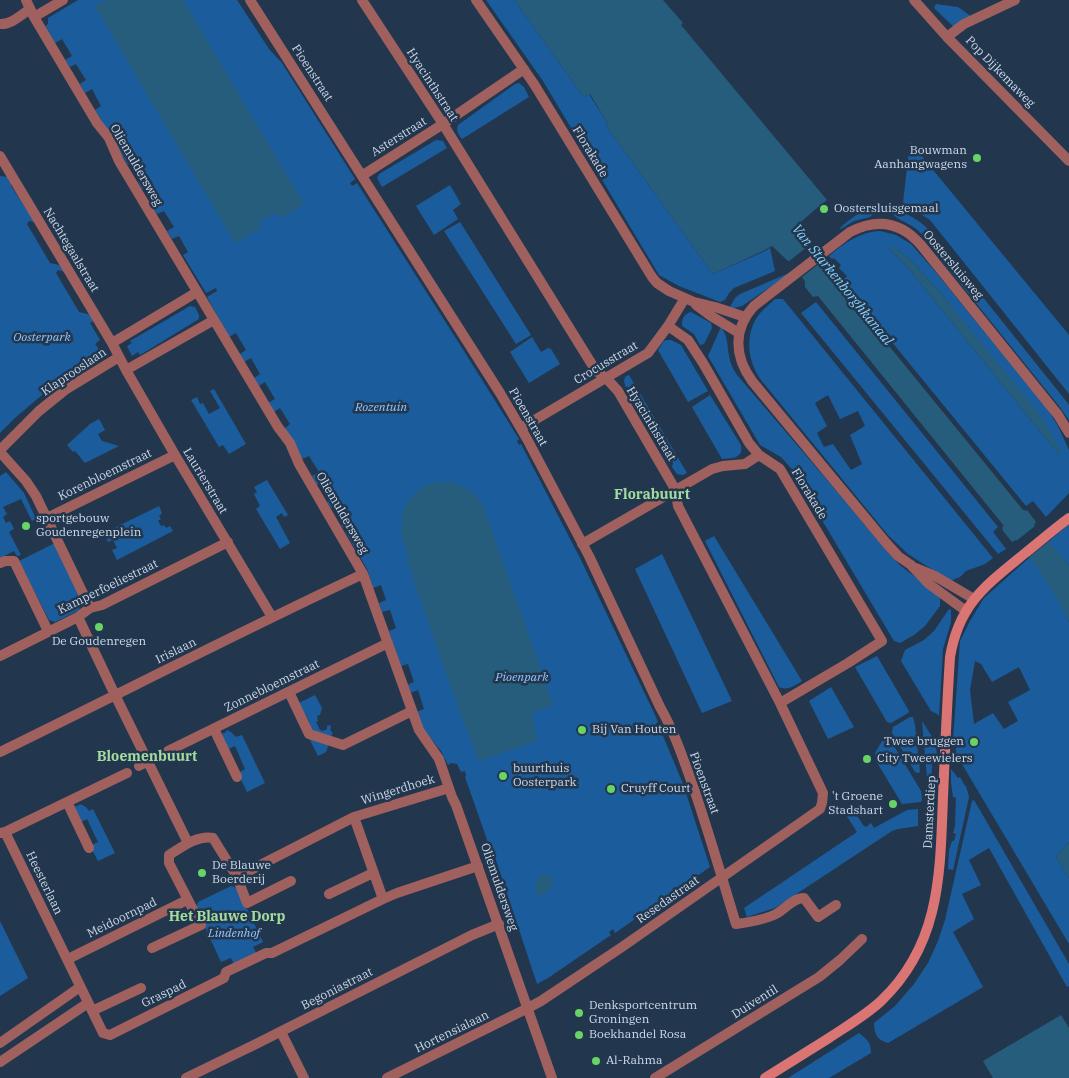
<!DOCTYPE html>
<style>
body{margin:0}
canvas{display:block;background:#22374e}
</style>
<canvas width="1069" height="1078"></canvas>
<script>
const ctx = document.querySelector('canvas').getContext('2d');
ctx.lineJoin = 'round';
function fill(path, color) { ctx.fillStyle = color; ctx.fill(path, 'evenodd'); }
function trace(path, color, width, dash) { ctx.strokeStyle = color; ctx.lineWidth = width; ctx.lineCap = dash ? 'butt' : 'round'; ctx.setLineDash(dash || []); ctx.stroke(path); }
function write(font, color, halo, rows, align = 'center') {
  ctx.font = font + ' "IBM Plex Serif",serif'; ctx.lineWidth = 5; ctx.setLineDash([]); ctx.textBaseline = 'middle'; ctx.strokeStyle = halo; ctx.fillStyle = color; for (const [text, x, y, turn = 0] of rows) {
    ctx.save(); ctx.translate(x, y); ctx.rotate((+turn || 0) * Math.PI / 180); ctx.textAlign = isNaN(turn) ? turn : align; if (halo) ctx.strokeText(text, 0, 0); ctx.fillText(text, 0, 0); ctx.restore();
  }
}
const green = new Path2D(`
 M78,0H237L269,49L282,63L355,179L350,183L352,186L357,183L462,348L519,439L517,441L519,445L521,444L580,558L655,715L658,722L656,723L658,731H661L683,784L710,867L615,933L613,929L609,932L611,935L548,978L537,984L494,854L495,853L494,850L491,851L465,777L466,776L465,771L461,772L457,764L451,763L448,765L441,751L424,730L416,712L424,709L418,690L410,693L407,685L414,682L408,664L401,666L389,631L396,628L390,610L382,612L379,603L386,600L381,585L373,588L367,569L345,531L353,525L351,523L343,528L341,525L347,521L338,505L331,508L327,502L334,498L324,481L317,485L312,476L319,472L309,456L302,459L284,429L290,424L280,408L274,412L268,403L275,399L265,382L259,386L254,378L260,374L251,358L244,362L240,354L246,350L236,333L229,337L207,297L217,291L216,288L206,293L183,255L188,252L179,236L172,239L167,231L174,227L164,211L157,214L152,207L159,202L149,186L142,189L138,182L144,178L134,161L128,165L95,110L101,106L92,89L85,93L80,84L86,80L76,64L70,67L65,60L72,56L62,39L55,43L45,26L48,24V18Z
 M486,0H514L584,97L589,94L608,124L606,126L713,274L763,252L770,248L775,271L734,288L729,293L725,300L720,302L679,286L659,275L543,81Z
 M936,4L958,7L972,17L956,29L934,8Z
 M519,83L524,87L529,97L462,139C458,134 456,131 458,125L515,84Z
 M436,140L443,141L447,148L382,187L377,178L379,174Z
 M910,142L1069,335V394L930,220L903,203Z
 M0,176L8,177L11,182V186L35,222L29,221L27,224L50,263L63,266L65,272L58,270L56,273L79,312L92,315L95,320L90,323L100,340L95,344L103,355L72,373L71,372L61,378L62,379L55,384L16,417L0,433Z
 M450,185L461,204L453,210L458,219L434,235L416,206Z
 M876,208L874,213L870,217L854,221L841,229L840,228C851,218 861,210 876,208Z
 M890,209C905,212 918,219 929,230L1062,396L1069,405V420L1059,406L943,262C934,250 927,237 915,228C906,221 894,220 890,209Z
 M460,222L531,335L516,344L444,231Z
 M880,231L896,235L911,244L934,270L1046,407L1058,426L1069,450V493L1046,517L1033,501L1026,506L842,281L847,276L839,268L841,265L834,258L832,259L829,256C844,243 860,232 880,231ZM888,247L899,251L911,260L937,289L1040,416L1061,454H1059L1039,430L904,263Z
 M787,274L788,275L742,306L734,308L730,307L735,298L740,294Z
 M775,299H783L993,558L985,564L966,571L960,577L950,581L908,554L888,535L761,380C746,359 744,329 763,310C767,306 771,303 775,299ZM828,395L840,419L858,411L865,426L850,435L862,464L851,470L833,444L824,447L817,433L827,426L815,403Z
 M816,302L998,527L993,532L1006,549L998,554L801,313Z
 M190,306L195,307L199,315V319L140,355L138,352L132,356L127,346L132,343L130,341Z
 M691,312L711,323L712,328L704,344L700,345L694,334L682,326C682,318 684,314 691,312Z
 M721,327C728,336 727,345 729,356C730,363 733,369 737,375L839,494L887,552L901,566L940,596V606L925,626L914,635L900,643L894,641L791,468L781,457L760,445L708,356Z
 M532,337L541,352L548,348L551,349L560,364L529,383L510,352Z
 M666,340H671L681,345L708,391L688,402L658,350L664,341Z
 M629,375L687,473L683,475L677,474L672,467L673,463L627,386L626,388L624,381L625,377Z
 M214,389L246,444L229,454L223,445L219,447L191,400L197,397L200,404L203,403L209,414L220,408L210,391Z
 M710,395L741,445C744,459 731,458 722,459L692,407Z
 M99,419L105,430L98,434L102,441L119,446L85,463L75,451L73,452L67,445L90,424Z
 M6,472L24,493L36,519L32,521L21,499L3,507L7,514L3,517L6,523L10,521L14,529L9,532L21,555L17,556L14,551L0,558V476Z
 M267,480L288,515L284,517L282,513L276,517L290,543L280,549L256,509L260,506L254,494L257,492L254,487Z
 M159,506L162,513L159,516L161,519L158,521L161,526L164,525L166,528L170,526L173,531L117,560L112,550L117,548L113,540L108,542L104,533Z
 M1069,524V565L1048,542Z
 M714,536L802,681C794,686 788,691 779,687L705,541Z
 M55,543L82,597L79,610L55,622L49,620L19,561Z
 M662,554L732,701L702,713L635,569Z
 M1030,557L1046,580L1061,604L1069,622V842L1056,857L1069,878V944L956,754V745L953,741L960,641L970,621L984,598ZM975,661L981,664L992,682L1019,667L1030,690L1008,702L1018,721L1004,729L993,713L974,724L970,690Z
 M949,609L951,610V622L943,649L939,716L937,714L931,711L901,661L905,650L924,640L934,631Z
 M877,656L909,711L908,713L891,723L887,722L855,667Z
 M831,687L854,727L828,739L809,701Z
 M315,695L322,708L320,715L317,716L318,721L316,722L320,730L323,731L327,729V726L330,725L331,728L330,730L333,733L330,738L311,731L310,724L305,713H301L297,704Z
 M910,717H913L915,725L920,772L918,773L915,772L892,733L893,727Z
 M922,721L936,743L937,758L932,760L931,800L929,801Z
 M227,730L231,732L236,737L242,735L265,783L247,792L238,773L245,769L235,746L227,750L222,737L223,733H225Z
 M308,736L329,744L326,752L318,756Z
 M885,736H888L921,791L922,800L921,802L902,804L876,761L875,753Z
 M951,769L958,778L960,777L965,786H966L969,797L953,870L948,869L949,850L952,841H954L956,834L953,833L955,826L956,798L953,797L951,782Z
 M974,800L1069,964V986L1067,987L989,848L969,860L981,885L962,894L974,919L953,932L983,987L888,1043C876,1039 875,1035 874,1023L895,1006L914,984L928,963L938,941L945,920L972,801Z
 M80,804L86,807L89,811L93,809L115,853L98,861L90,846L98,842L87,819L79,823L75,811V806H78Z
 M918,809V826L898,829L892,831L775,908L747,917L744,908L857,832L843,810L854,811L863,825L866,827L871,823L874,828L907,810Z
 M231,886L237,888L263,942L253,947L257,954L234,964L231,958L221,962L196,908L198,902Z
 M0,921L28,978L0,996Z
 M859,1033C867,1039 871,1043 871,1053L829,1078H788Z`);
const water = new Path2D(`
 M106,0H183L304,204L282,218L275,213L259,222L260,229L235,243L95,6Z
 M514,0H663L683,23L681,25L827,200L822,204L823,206L820,209L818,207L796,226L805,243L824,266H829L838,277L836,281L1023,510H1024L1026,511L1027,510L1036,522L1034,525L1069,565V622C1055,592 1037,565 1016,540L1012,542L1003,531L1002,527L1004,526L818,296L813,297L805,287V281L788,261L772,246L763,251L713,274L606,126L608,124L590,94L584,97Z
 M888,247H893L899,251L911,260L937,289L1041,416L1062,454H1059L1039,430L904,263Z
 M450,482C468,488 474,491 484,507L553,705L532,713L537,741L479,761C453,695 430,628 407,560L409,559L401,535L402,533C402,528 401,522 402,517C404,502 419,486 434,483C439,482 445,482 450,482Z
 M1069,842V878L1056,857Z
 M544,874L551,876C556,885 548,896 538,895C533,887 536,879 544,874Z
 M1061,1015L1069,1028V1078H993L983,1061Z`);
const pier = new Path2D(`
 M808,246L821,262L801,278L788,262Z
 M1035,526L1048,542L1028,558L1015,542Z`);
const minor = new Path2D(`
 M26,0L34,17L97,123L109,138L119,161L278,427L290,443L299,464L363,574L419,730L439,759L452,797L456,805L552,1078
 M250,0L500,393L527,439L589,556L660,707C675,733 684,761 694,789C709,833 722,878 736,924C746,923 767,919 776,914C785,909 793,898 804,898L818,917L836,905
 M362,0L443,124L596,371L606,378L618,391L675,489L678,506L780,703L823,793L822,803L820,809L622,947L541,1001L528,1008L387,1078
 M476,0L534,84L652,277L657,283L669,291L694,302L715,307L745,317
 M34,17L63,0
 M0,24C11,25 21,15 30,9
 M947,37L964,24L1015,0
 M0,156L112,343L126,370L175,455L272,617
 M363,175L443,124L524,69
 M696,305L711,316L739,333
 M668,326L688,340L703,363L749,443L759,455L780,469L882,641L848,663L780,703
 M112,343L197,292
 M126,370L214,320
 M521,428L648,353L668,326L685,298
 M0,450L39,411L65,390L119,357
 M0,452L26,481L36,496L90,608
 M47,518L175,455
 M582,544L712,469L723,466L745,464L759,455
 M0,563L5,561H14L48,631
 M78,617L115,695L188,843
 M0,656L78,617L90,608L102,605L228,542
 M289,692L309,734L343,745L412,711
 M214,729L237,777
 M168,751L388,643
 M0,752C121,693 241,631 363,574
 M139,766L155,757
 M67,802L89,848
 M354,817L383,899
 M5,832L103,1033L110,1035L224,978L226,972L266,953H272L383,899L397,893L478,866
 M0,833L5,832L127,773
 M237,877L354,817L449,788
 M329,894L373,873
 M152,948L201,925L169,863V855C182,847 197,835 213,838L237,877L247,903L291,881
 M68,959L187,900
 M92,1011L141,988
 M281,1032L304,1078
 M0,1043L80,987
 M0,1062L88,1003
 M186,1078L256,1044L472,935L499,924
 M655,1078L819,977L840,960L862,939`);
const tertiary = new Path2D(`
 M914,0L947,37L1069,161
 M916,568L935,576L974,599
 M966,611L929,584L911,565L898,556L887,544L752,381C734,356 733,329 754,306L850,232C877,218 901,222 921,245L1058,415L1069,433`);
const secondary = new Path2D(`
 M765,1078C786,1065 808,1051 829,1038C847,1026 866,1015 881,1001C941,944 940,873 943,797C945,750 947,704 950,657C959,604 985,586 1024,554C1039,542 1054,529 1069,518`);
const markers = [
 [977,158,5,"#68d465"],
 [824,209,5,"#68d465"],
 [26,526,5,"#68d465"],
 [99,627,5,"#68d465"],
 [582,730,5,"#68d465"],
 [974,742,5,"#68d465"],
 [867,759,5,"#68d465"],
 [503,776,5,"#68d465"],
 [611,789,5,"#68d465"],
 [893,804,5,"#68d465"],
 [202,873,5,"#68d465"],
 [579,1013,5,"#68d465"],
 [579,1035,5,"#68d465"],
 [596,1061,5,"#68d465"]
];
const streetNames = [
 ["Pop Dijkemaweg",1000,72,46],
 ["Pioenstraat",312,73,57],
 ["Hyacinthstraat",432,85,57],
 ["Asterstraat",399,137,-32],
 ["Florakade",590,152,59],
 ["Oliemuldersweg",136,165,60],
 ["Nachtegaalstraat",71,250,59],
 ["Oostersluisweg",953,265,50],
 ["Crocusstraat",606,363,-31],
 ["Klaprooslaan",74,372,-34],
 ["Pioenstraat",528,417,60],
 ["Hyacinthstraat",651,424,59],
 ["Korenbloemstraat",105,475,-26],
 ["Laurierstraat",205,481,59],
 ["Florakade",809,494,59],
 ["Oliemuldersweg",342,513,60],
 ["Kamperfoeliestraat",108,587,-26],
 ["Irislaan",176,651,-26],
 ["Zonnebloemstraat",272,686,-26],
 ["Pioenstraat",704,783,70],
 ["Wingerdhoek",398,790,-17],
 ["Damsterdiep",930,812,-87],
 ["Heesterlaan",44,883,64],
 ["Oliemuldersweg",499,887,71],
 ["Resedastraat",668,900,-35],
 ["Meidoornpad",122,918,-26],
 ["Begoniastraat",337,989,-27],
 ["Graspad",164,994,-26],
 ["Duiventil",755,1002,-32],
 ["Hortensialaan",452,1032,-26]
];
const poiNames = [
 ["Bouwman",967,151,"right"],
 ["Aanhangwagens",967,165,"right"],
 ["Oostersluisgemaal",834,209],
 ["sportgebouw",36,519],
 ["Goudenregenplein",36,533],
 ["De Goudenregen",99,642,"center"],
 ["Bij Van Houten",592,730],
 ["Twee bruggen",964,742,"right"],
 ["City Tweewielers",877,759],
 ["buurthuis",513,769],
 ["Oosterpark",513,783],
 ["Cruyff Court",621,789],
 ["'t Groene",883,797,"right"],
 ["Stadshart",883,811,"right"],
 ["De Blauwe",212,866],
 ["Boerderij",212,880],
 ["Denksportcentrum",589,1006],
 ["Groningen",589,1020],
 ["Boekhandel Rosa",589,1035],
 ["Al-Rahma",606,1061]
];
const parkNames = [
 ["Oosterpark",42,338],
 ["Rozentuin",381,408],
 ["Pioenpark",522,678],
 ["Lindenhof",234,934]
];
const waterNames = [
 ["Van Starkenborghkanaal",842,285,51]
];
const neighbourhoodNames = [
 ["Florabuurt",652,495],
 ["Bloemenbuurt",147,757],
 ["Het Blauwe Dorp",227,917]
];
fill(green, '#1b5c9c');
fill(water, '#265d7c');
fill(pier, '#22374e');
trace(minor, '#a0605e', 10);
trace(tertiary, '#a0605e', 10);
trace(secondary, '#db7573', 10);
for (const [x, y, r, color] of markers) { const dot = new Path2D(); dot.arc(x, y, r, 0, 2 * Math.PI); ctx.fillStyle = color; ctx.fill(dot); trace(dot, '#22374e', 2); }
write('12px', '#cdd9e8', '#22374e', streetNames);
write('12px', '#cdd9e8', '#22374e', poiNames, 'left');
write('italic 12px', '#96c7ff', '#22374e', parkNames);
write('italic 14px', '#89d1fd', '#22374e', waterNames);
write('bold 14px', '#a3db9f', '#22374e', neighbourhoodNames);
</script>
